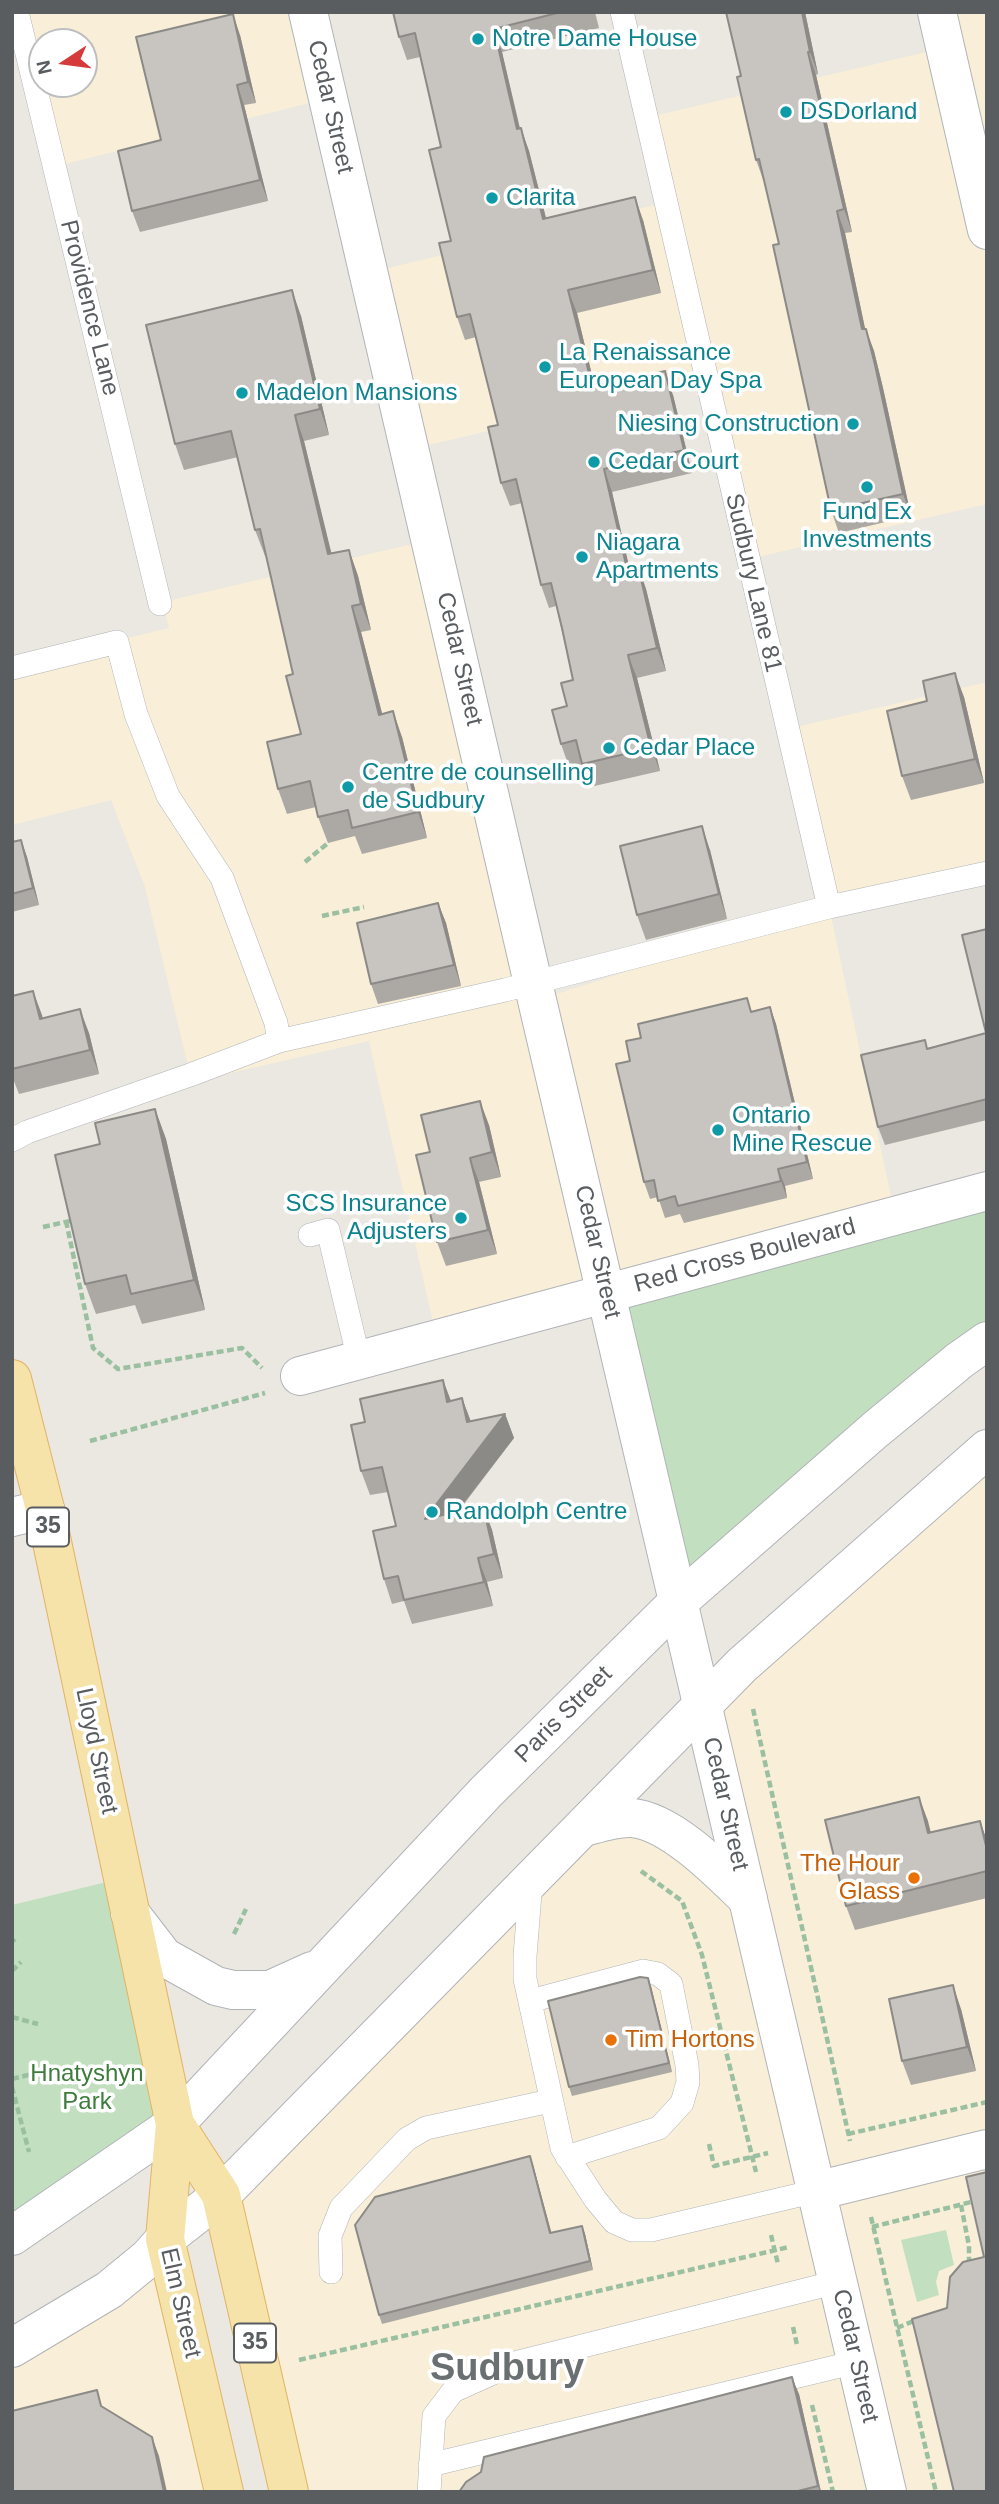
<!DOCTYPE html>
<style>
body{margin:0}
#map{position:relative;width:999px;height:2504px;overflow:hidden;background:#ebe8e1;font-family:Arial,sans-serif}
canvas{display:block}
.frame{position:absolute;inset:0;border:14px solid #595d60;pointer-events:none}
.north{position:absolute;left:28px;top:28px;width:70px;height:70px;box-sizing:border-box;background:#fff;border:2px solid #bdbebf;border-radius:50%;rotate:257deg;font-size:19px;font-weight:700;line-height:28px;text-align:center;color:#595d60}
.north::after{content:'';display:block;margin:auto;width:24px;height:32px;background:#d63b3c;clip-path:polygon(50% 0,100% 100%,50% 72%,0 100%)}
</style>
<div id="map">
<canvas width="999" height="2504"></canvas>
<div class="frame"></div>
<div class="north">N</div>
</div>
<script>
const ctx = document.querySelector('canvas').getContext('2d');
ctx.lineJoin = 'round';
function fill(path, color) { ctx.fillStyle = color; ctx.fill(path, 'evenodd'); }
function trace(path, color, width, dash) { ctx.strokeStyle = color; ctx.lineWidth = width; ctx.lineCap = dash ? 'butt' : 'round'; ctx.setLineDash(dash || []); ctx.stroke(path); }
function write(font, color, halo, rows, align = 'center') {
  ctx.font = font + ' Arial,sans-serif'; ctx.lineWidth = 7; ctx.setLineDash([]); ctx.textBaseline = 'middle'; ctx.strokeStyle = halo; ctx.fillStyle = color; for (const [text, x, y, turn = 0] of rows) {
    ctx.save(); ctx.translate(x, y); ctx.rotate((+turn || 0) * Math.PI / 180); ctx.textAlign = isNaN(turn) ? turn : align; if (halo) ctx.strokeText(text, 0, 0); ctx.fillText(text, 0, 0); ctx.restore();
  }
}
const commercial = new Path2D(`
 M20,12H311L330,98L57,166ZM42,42H84V84H42Z
 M940,12H987V504L749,559L707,379L412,449L371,272L663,203L645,118L948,47Z
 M434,539L541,999L829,907L788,729L987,682V886L829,907L898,1229L438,1344L369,1041L192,1082L145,887L111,800L12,825V666L169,628L163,602Z
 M987,1453V2492H293L225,2196L586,1830L632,1822L743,1900L700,1713Z
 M162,2254L216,2492H12V2357Z`);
const green = new Path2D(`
 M987,1209V1337L680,1598L610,1297Z
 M119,1879L171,2122L12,2230V1905Z
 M946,2230L954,2265L939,2271L936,2282L939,2295L917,2302L901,2240Z`);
const path = new Path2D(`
 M305,862L328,843
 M322,916L364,907
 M66,1221L93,1348L118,1369L242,1348L262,1368
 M43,1227L74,1220
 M90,1441L265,1393
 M753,1709L850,2141
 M641,1871L682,1901L702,1955L756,2172
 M234,1934L246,1909
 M12,1942L15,1939
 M12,1971L21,1962
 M12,2017L38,2024
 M12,2079L52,2069
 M12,2087L29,2152
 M848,2134L987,2102
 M709,2144L714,2166L768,2153
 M961,2205L969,2246V2266
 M871,2217L936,2492
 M872,2227L987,2198
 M771,2235L778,2264
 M793,2327L797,2345
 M897,2328L916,2320
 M299,2360L789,2247
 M812,2405L833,2492`);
const service = new Path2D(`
 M17,12L160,604
 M622,12L829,907
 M12,668L117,642L136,714L168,796L222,878L276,1023L279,1041
 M12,1140L27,1132L190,1075L279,1041L505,990L829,907L987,873
 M310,1235L328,1230L359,1360
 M531,1881L525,1956V1979L562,2148L595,2199L614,2222L632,2230H651L816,2191
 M530,2001L643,1971L658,1974L671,1984L687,2065L688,2082L682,2103L659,2128L567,2157
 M331,2272L330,2236L341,2208L407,2139L426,2128L550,2101
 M430,2465L856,2362
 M429,2492L434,2416L453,2391L515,2363L837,2282`);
const minor = new Path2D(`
 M300,1376L987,1191
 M12,1517L45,1509
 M816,2191L987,2149`);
const tertiary = new Path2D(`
 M308,12L533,983L887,2492
 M937,12L987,230`);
const secondary = new Path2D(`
 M584,1827C599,1823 617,1817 632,1818C671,1821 721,1873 748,1899
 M130,1913L164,1957L216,1986L233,1990H270L312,1971
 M12,2236L175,2124L486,1792L678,1602L875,1430L960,1360L987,1341
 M12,2348L109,2290L148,2258L165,2239L221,2195L742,1665L987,1449`);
const primary = new Path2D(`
 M12,1379L45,1509L175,2124L165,2239L224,2492
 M175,2124L221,2195L289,2492`);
const wall = new Path2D(`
 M393,12H595L599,28L502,52L520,128L529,151L546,218L643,220L661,293L577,313L595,388L673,395L692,473L612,492L629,568L638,566L646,589L666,671L637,678L660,771L590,787L582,764L569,767L561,744L567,706L573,680L556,606L549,608L541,585L522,503L510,506L501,483L498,425L476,337L465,340L457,317L451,241L441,147L420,57L407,60L399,37Z
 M726,12H805L818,74L816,75L852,232L845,233L865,329L874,351L883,388L911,516L839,533L831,510L779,244L764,182L756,160L741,76Z
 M240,35L256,103L244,105L268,201L140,232L132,211L161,140Z
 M301,316L329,435L304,441L331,554L349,550L358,576L371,630L361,632L382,714L402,737L427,838L362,854L355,836L328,843L318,817L316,807L287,814L278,789L301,734L293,674L266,556H265L255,530L238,457L184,470L175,444Z
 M964,697L984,783L911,800L902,776L927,701Z
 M21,840L27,857L39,905L12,912V842Z
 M710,850L727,919L646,940L637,915Z
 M438,903L446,923L461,986L378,1004L371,984Z
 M987,929V1120L885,1145L878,1127L927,1048L986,1033Z
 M12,996L43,1018L89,1033L99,1074L19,1094L12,1076Z
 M770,1007L776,1024L813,1179L785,1186L787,1198L684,1223L680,1214L665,1218L658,1197L650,1199L644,1182L630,1061L752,1011Z
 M155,1109L166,1139L205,1310L142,1324L135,1305L96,1314L85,1284L100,1144Z
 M489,1125L501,1177L479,1182L497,1254L446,1266L437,1242L430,1152Z
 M443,1380L451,1401L462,1398L471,1422L505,1414L514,1438L458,1512L483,1506L492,1530L503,1578L487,1582L493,1606L412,1624L404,1601L392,1604L384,1579L396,1526L388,1492L370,1495L361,1471L365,1422Z
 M919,1797L931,1833L980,1821L987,1841V1898L855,1930L846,1906Z
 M648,1978L651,1987L672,2072L572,2096L569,2087Z
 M961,2009L976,2071L911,2085L902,2061Z
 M533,2165L551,2233L582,2226L585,2234L593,2270L382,2324L379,2315Z
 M799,2394L821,2492H459Z`);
const shadedWall = new Path2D(`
 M802,12H805L818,74L810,52Z
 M233,14L240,35L256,103L248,82Z
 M494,29L502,52L525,152L517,129Z
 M808,52L816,75L852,232L844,209Z
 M237,85L244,105L268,201L260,180Z
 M521,128L529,151L552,242L543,219Z
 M635,197L643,220L661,293L653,270Z
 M837,211L845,233L870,352L862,329Z
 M292,290L301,316L329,435L320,409Z
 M568,290L577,313L601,412L593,389Z
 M866,329L874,351L883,388L911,516L903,494Z
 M665,371L673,395L692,473L684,450Z
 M295,415L304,441L338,580L328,554Z
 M604,469L612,492L635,592L627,569Z
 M349,550L358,576L371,630L361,604Z
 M638,566L646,589L666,671L657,648Z
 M352,606L361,632L389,740L379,715Z
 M628,655L637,678L660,771L651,748Z
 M955,673L964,697L984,783L975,759Z
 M393,711L402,737L427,838L418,812Z
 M702,826L710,850L727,919L719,894Z
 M21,840L27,857L39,905L33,888Z
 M438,903L446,923L461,986L454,965Z
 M33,991L42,1015L49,1043L40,1019Z
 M770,1007L776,1024L813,1179L807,1162Z
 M80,1009L89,1033L99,1074L90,1050Z
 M480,1101L489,1125L501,1177L492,1152Z
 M155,1109L166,1139L205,1310L194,1280Z
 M470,1158L479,1182L497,1254L488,1230Z
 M778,1169L785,1186L787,1198L781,1181Z
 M443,1380L452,1404L447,1402Z
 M462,1398L471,1422H467Z
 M505,1414L514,1438L433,1543L425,1519Z
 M483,1506L492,1530L503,1578L494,1554Z
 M478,1558L487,1582L493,1606L484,1582Z
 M919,1797L928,1821L937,1858L928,1833Z
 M980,1821L987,1841V1850Z
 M648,1978L651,1987L672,2072L669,2063Z
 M953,1985L961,2009L976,2071L967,2047Z
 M530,2156L533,2165L554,2242L550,2233Z
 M582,2226L585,2234L593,2270L590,2261Z
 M792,2377L799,2394L821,2492H820L818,2486Z
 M152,2437L159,2456L167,2492H164Z`);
const building = new Path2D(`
 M393,12H561L494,29L517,129L521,128L543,219L635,197L653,270L568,290L593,389L665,371L684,450L604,469L627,569L638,566L657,648L628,655L651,748L582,764L576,740L561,744L552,710L567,706L561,683L573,680L562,628L551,583L541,585L516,479L501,483L488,427L498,425L470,314L457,317L439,243L451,241L429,150L441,147L415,33L399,37Z
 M726,12H802L810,52H808L844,209L837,211L862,329H866L875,365L903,494L831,510L773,245L779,244L759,159L756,160L737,77L741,76Z
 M233,14L248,82L237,85L260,180L132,211L118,151L161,140L136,37Z
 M292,290L320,409L295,415L328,554L349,550L361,604L352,606L379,715L393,711L418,812L352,828L348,810L318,817L310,781L278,789L267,742L301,734L286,676L293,674L260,529L255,530L231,431L175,444L146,325Z
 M955,673L975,759L902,776L887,711L927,701L923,681Z
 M702,826L719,894L637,915L620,846Z
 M21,840L33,888L12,894V842Z
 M438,903L454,965L371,984L357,923Z
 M987,929V1099L878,1127L861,1055L925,1040L927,1049L986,1033L962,935Z
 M33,991L40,1019L80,1009L90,1050L12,1069V996Z
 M747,998L751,1012L770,1007L807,1162L778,1169L781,1181L678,1206L675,1196L658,1201L654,1180L644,1182L616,1064L630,1061L626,1041L641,1038L638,1024Z
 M480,1101L492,1152L470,1158L488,1230L437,1242L416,1155L430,1152L421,1115Z
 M155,1109L194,1280L131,1294L126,1275L85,1284L55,1155L100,1144L95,1123Z
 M443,1380L447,1402L462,1398L467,1422L505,1414L425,1519L483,1506L494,1554L478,1558L484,1582L404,1600L398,1576L384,1579L373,1531L396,1526L382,1467L361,1471L351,1425L365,1422L360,1399Z
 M919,1797L928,1833L980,1821L987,1850V1871L846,1906L825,1820Z
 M640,1977L648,1978L669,2063L569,2087L548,2001Z
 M953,1985L967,2047L902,2061L889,1999Z
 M530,2156L550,2233L582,2226L590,2261L379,2315L355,2225L375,2197Z
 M987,2172V2492H954L912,2319L947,2308L950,2277L963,2262L984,2257L966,2177Z
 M792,2377L818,2486L794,2492H459L466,2482L481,2472L484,2457Z
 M97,2390L101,2406L152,2437L164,2492H12V2411Z`);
const markers = [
 [478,39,7,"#0f9aa8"],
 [786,112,7,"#0f9aa8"],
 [492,198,7,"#0f9aa8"],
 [545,367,7,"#0f9aa8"],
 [242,393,7,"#0f9aa8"],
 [853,424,7,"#0f9aa8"],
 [594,462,7,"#0f9aa8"],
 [867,487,7,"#0f9aa8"],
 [582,557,7,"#0f9aa8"],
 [609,748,7,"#0f9aa8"],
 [348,787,7,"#0f9aa8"],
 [718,1130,7,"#0f9aa8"],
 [461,1218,7,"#0f9aa8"],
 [432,1512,7,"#0f9aa8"],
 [914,1878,7,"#e8710a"],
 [611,2040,7,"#e8710a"]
];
const shields = [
 [48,1527,42],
 [255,2343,42]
];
const shieldNames = [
 ["35",48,1527],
 ["35",255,2343]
];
const cultureNames = [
 ["Notre Dame House",492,39],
 ["DSDorland",800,112],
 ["Clarita",506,198],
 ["La Renaissance",559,353],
 ["European Day Spa",559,381],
 ["Madelon Mansions",256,393],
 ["Niesing Construction",839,424,"right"],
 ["Cedar Court",608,462],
 ["Fund Ex",867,512,"center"],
 ["Investments",867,540,"center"],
 ["Niagara",596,543],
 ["Apartments",596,571],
 ["Cedar Place",623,748],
 ["Centre de counselling",362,773],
 ["de Sudbury",362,801],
 ["Ontario",732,1116],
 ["Mine Rescue",732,1144],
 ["SCS Insurance",447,1204,"right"],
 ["Adjusters",447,1232,"right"],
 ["Randolph Centre",446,1512]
];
const streetNames = [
 ["Cedar Street",330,107,77],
 ["Providence Lane",89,308,76],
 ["Sudbury Lane 81",753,583,77],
 ["Cedar Street",459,659,77],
 ["Cedar Street",597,1252,77],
 ["Red Cross Boulevard",745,1256,-15],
 ["Paris Street",564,1715,-45],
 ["Lloyd Street",96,1751,78],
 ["Cedar Street",725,1804,77],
 ["Elm Street",180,2303,77],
 ["Cedar Street",855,2356,77]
];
const foodNames = [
 ["The Hour",900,1864],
 ["Glass",900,1892],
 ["Tim Hortons",625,2040,"left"]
];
const parkNames = [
 ["Hnatyshyn",87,2074],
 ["Park",87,2102]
];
const townNames = [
 ["Sudbury",507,2370]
];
fill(commercial, '#f9eed7');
fill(green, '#c2e0bf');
trace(service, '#b1b4b7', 24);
trace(minor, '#b1b4b7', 40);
trace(tertiary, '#b1b4b7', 40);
trace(secondary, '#b0b4b7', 40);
trace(primary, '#e1b363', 40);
trace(path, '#9ac0a1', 4.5, [7, 3.5]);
trace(service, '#fff', 23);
trace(minor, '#fff', 38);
trace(tertiary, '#fff', 38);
trace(secondary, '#fff', 38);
trace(primary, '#f6e3aa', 38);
fill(wall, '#aca9a5');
fill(shadedWall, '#8c8a86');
fill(building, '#c8c5c0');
trace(building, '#8c8a86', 2);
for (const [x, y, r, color] of markers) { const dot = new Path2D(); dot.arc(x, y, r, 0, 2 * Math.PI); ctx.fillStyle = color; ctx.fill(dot); trace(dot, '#fff', 2.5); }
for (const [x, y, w] of shields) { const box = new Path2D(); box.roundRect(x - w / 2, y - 19.5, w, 39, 5); ctx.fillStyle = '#fff'; ctx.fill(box); trace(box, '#595d60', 2); }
write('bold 23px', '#595d60', null, shieldNames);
write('24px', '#0d838f', '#fff', cultureNames, 'left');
write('24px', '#595d60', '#fff', streetNames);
write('24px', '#c56008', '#fff', foodNames, 'right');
write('24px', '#3e7c3c', '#fff', parkNames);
write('bold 38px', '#6a6f72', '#fff', townNames);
</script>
